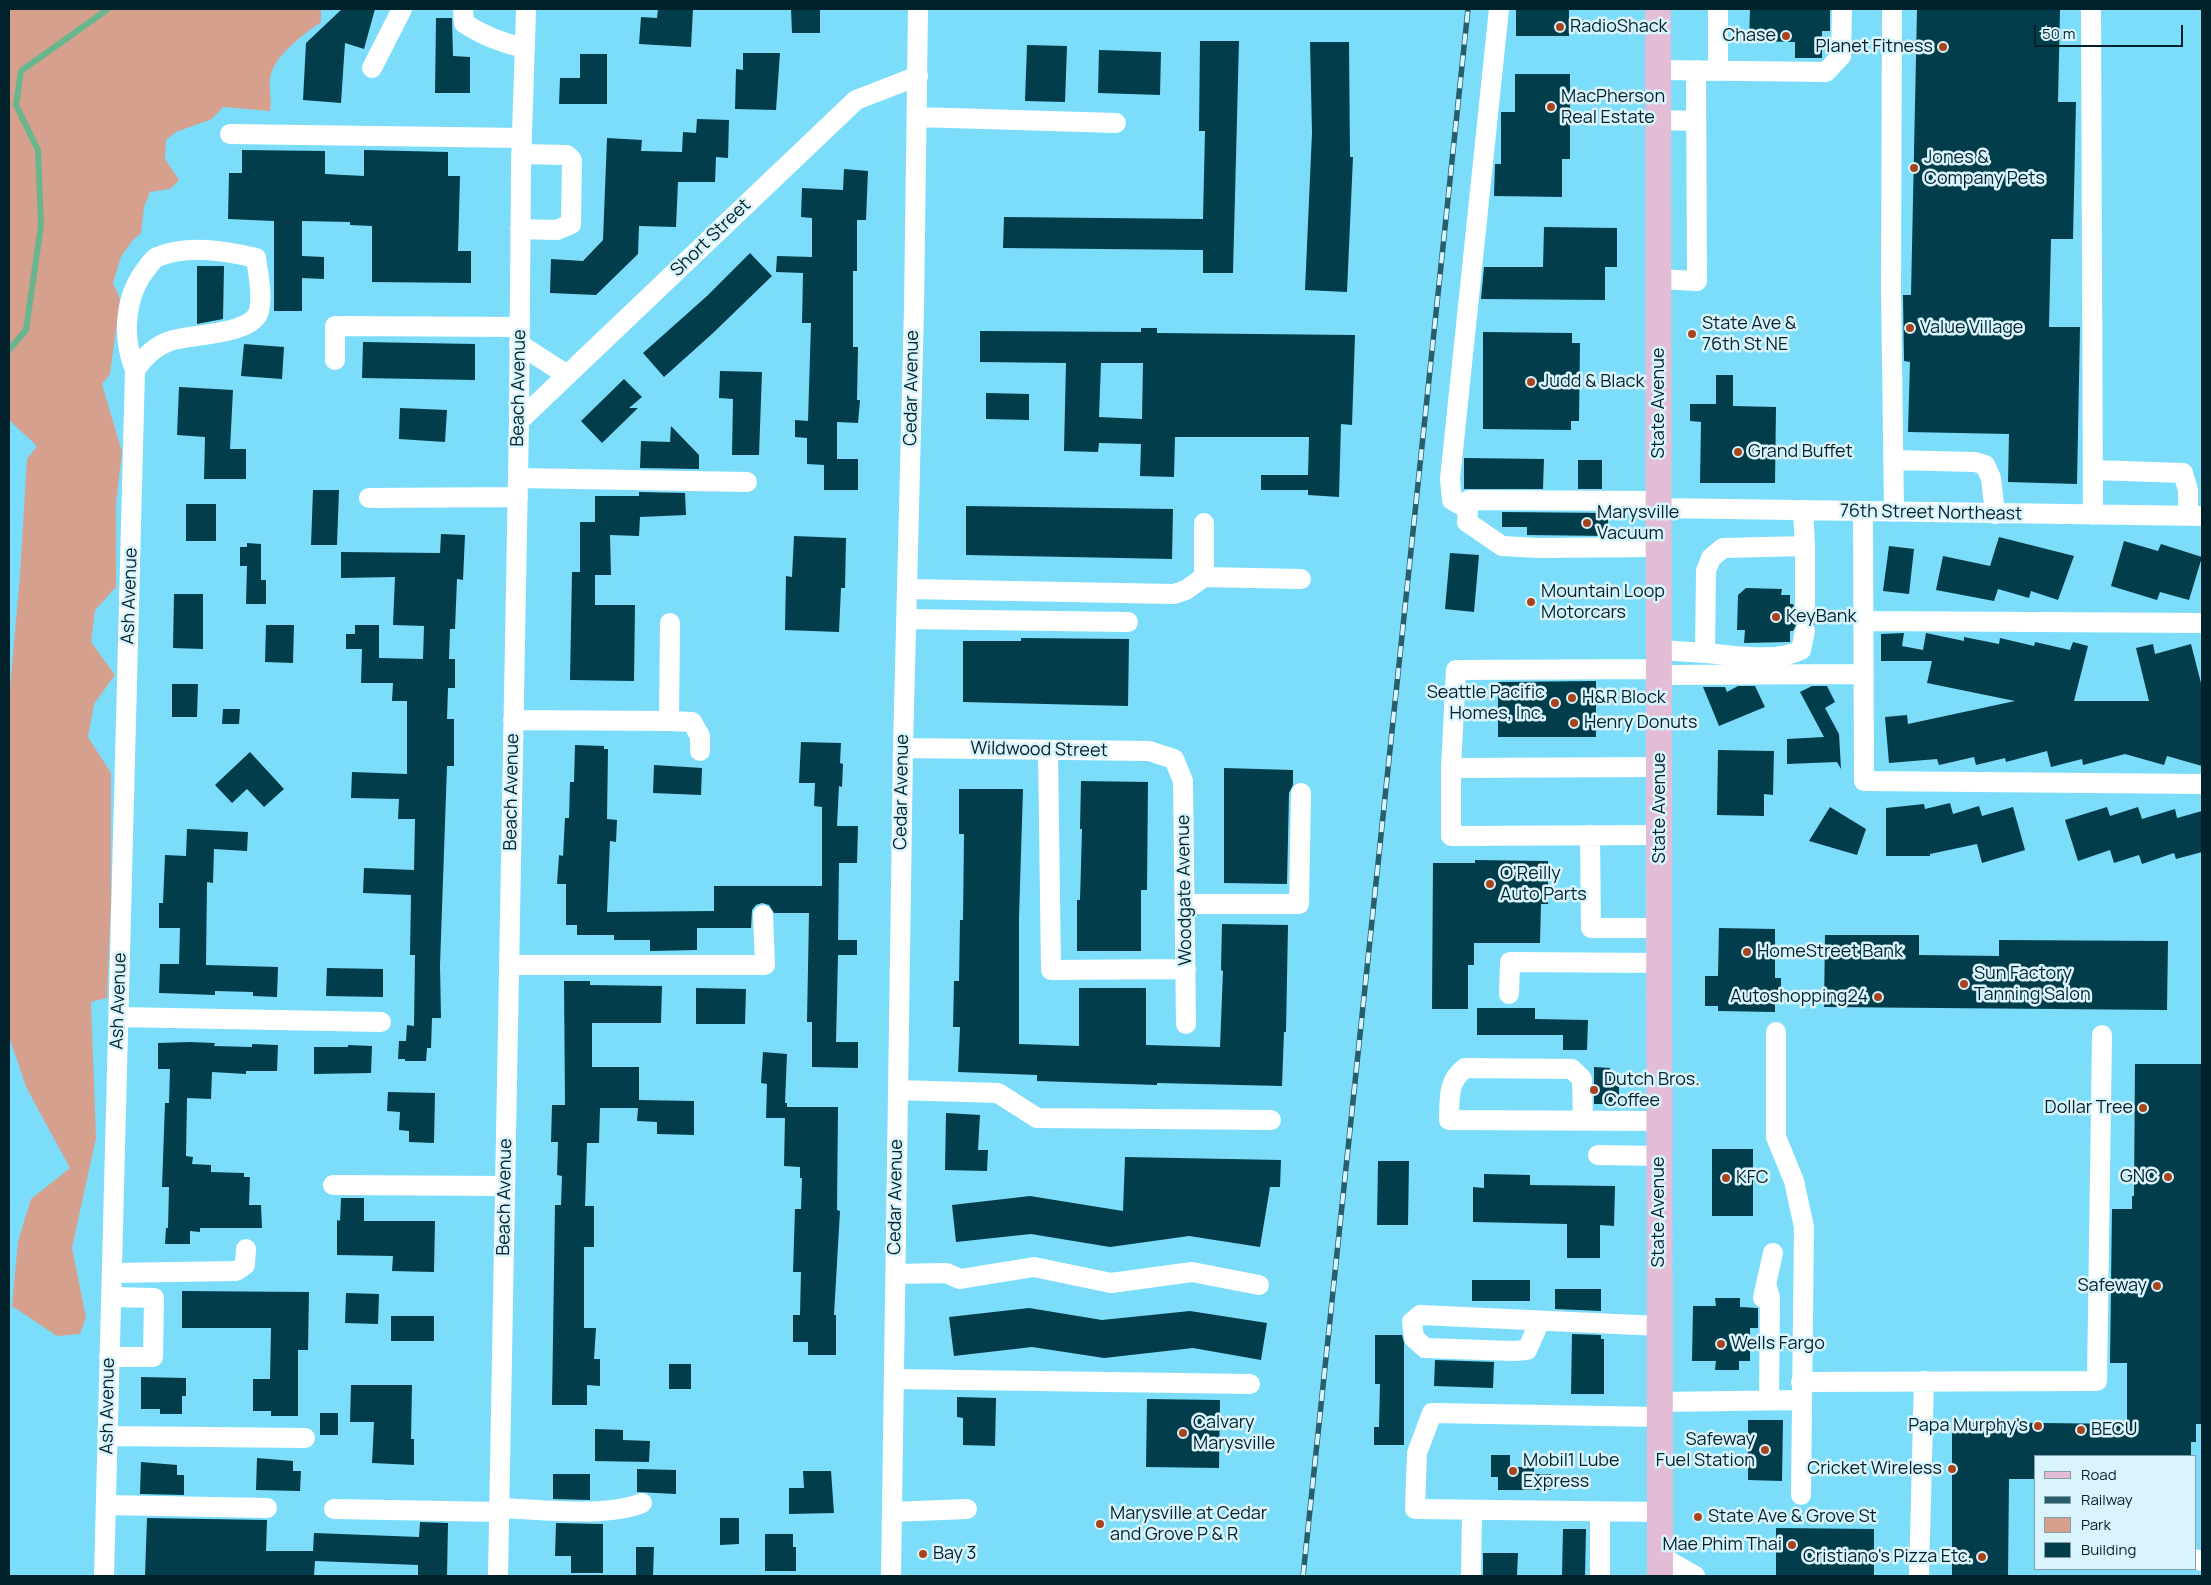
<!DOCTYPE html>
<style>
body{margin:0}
#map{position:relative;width:2211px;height:1585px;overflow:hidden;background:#7cddfb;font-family:Manrope,sans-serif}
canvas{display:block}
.frame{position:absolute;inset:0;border:10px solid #02222b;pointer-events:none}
.legend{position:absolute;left:2034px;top:1455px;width:162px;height:115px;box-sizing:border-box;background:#d9f4fc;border:1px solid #83a0a8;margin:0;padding:6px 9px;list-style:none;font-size:15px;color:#02222b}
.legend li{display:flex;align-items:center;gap:10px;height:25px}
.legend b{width:25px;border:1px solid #83a0a8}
.scale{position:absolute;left:2034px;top:25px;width:149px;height:22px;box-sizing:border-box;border:2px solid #02222b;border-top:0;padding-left:6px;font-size:15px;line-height:18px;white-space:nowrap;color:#02222b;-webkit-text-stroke:4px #d9f4fc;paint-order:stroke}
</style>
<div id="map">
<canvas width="2211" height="1585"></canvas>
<div class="frame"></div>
<ul class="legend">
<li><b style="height:6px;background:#e3bcd6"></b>Road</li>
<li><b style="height:6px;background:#285d6c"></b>Railway</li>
<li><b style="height:14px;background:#d6a08e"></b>Park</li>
<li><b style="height:14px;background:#023d4b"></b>Building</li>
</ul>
<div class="scale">50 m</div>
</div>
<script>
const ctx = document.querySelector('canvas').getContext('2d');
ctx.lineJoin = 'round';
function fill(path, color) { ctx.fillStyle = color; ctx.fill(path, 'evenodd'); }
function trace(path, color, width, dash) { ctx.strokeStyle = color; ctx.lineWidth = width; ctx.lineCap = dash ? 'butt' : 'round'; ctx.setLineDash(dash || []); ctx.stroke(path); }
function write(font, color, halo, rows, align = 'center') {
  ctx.font = font + ' Manrope,sans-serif'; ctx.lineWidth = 5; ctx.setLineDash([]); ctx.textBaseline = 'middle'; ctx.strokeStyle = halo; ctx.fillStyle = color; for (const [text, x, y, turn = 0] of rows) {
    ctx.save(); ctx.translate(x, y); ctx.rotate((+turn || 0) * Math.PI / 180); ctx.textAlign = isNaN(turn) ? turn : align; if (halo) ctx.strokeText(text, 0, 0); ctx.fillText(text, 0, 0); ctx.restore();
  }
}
const green = new Path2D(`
 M9,9L321,10V22C304,34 272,57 270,79C269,90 272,100 270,111L223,107L212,119L176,132L166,140L165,159L179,180L170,189L150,192L144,207L141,233L132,241L121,257L113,283L120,299L110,374L102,384L122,452L116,504V587L95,610L91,642L115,675L94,704L88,737L111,773V904L107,998L91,1002L96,1138L72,1248L86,1317L80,1334L57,1336L12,1306L18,1241L31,1199L70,1168L27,1089L9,1037L10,688L20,575L27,459L37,446L9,420Z`);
const stream = new Path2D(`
 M9,350L26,330L41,225L38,150L16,105L21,71L108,9`);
const building = new Path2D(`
 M342,9H375L364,49L345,43L341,103L303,100L306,43Z
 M658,9H693L691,47L639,44L641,17L657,18Z
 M791,9H820V33H792Z
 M1516,9H1569V36H1516Z
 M1750,9H1830V31H1822V58H1795V42L1749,41Z
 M1917,9H2060L2058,102H2076L2073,239H2051L2049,327H2080L2077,484L2008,482L2009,434L1908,432L1910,362L1904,361L1903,295H1911Z
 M436,18H452L453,56L470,57V93H435Z
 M1200,41H1239L1233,273H1203V250L1003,248L1004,217L1203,219L1205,131H1199Z
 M1310,42H1349L1350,157H1353L1347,292L1305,290L1312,133Z
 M1027,45L1067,46L1065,102L1025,101Z
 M1099,50L1161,52L1160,95L1098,93Z
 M743,53H780L776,110L735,109L736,69L743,70Z
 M580,54H607V104H559L560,78H580Z
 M1515,74H1570V159H1562V197L1494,196L1495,164H1501V112H1515Z
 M697,119L729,120L728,158L716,157L715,182H678L676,227L639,226L638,254L596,295L550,293L551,259L583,261L603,240L607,138L642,140L641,151L682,152L683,132L696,133Z
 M242,150L325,151V174L364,176V150L448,152V176H460L458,251H471V283L372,282V226L350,225V222L302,221V256L324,257V279L302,278V311H274V221L228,219L229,173H242Z
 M844,169L868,171L866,220H857V271H853V347H858L857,400H860L858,423L837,422V459H858V490H824V465L807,464V438L795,437V420L808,421L811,323H802L803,273L776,272L777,256L812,257V218L801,217L802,188L843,190Z
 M1544,227L1617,228V267H1605V300L1481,299L1484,267H1543Z
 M750,253L772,276L712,334L664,377L643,353L707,296Z
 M197,266H224L223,319L197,324Z
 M1141,328H1157V333L1355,335L1352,425L1341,424L1339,497L1308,495V490H1261V475H1308L1309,437H1175L1174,477L1140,476L1141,444L1099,443L1098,452L1064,451L1066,363L980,362V331L1141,332ZM1101,363H1143L1142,419L1099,417Z
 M1483,332L1572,333V343H1580L1579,421H1571V430L1483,429Z
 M363,342L475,344V380L362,378Z
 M244,344L284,347L282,379L241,376Z
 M720,371L762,372L759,455H732L733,399L719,398Z
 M1716,375H1733V406L1776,407L1775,483H1700L1701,422L1690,421V404H1716Z
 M624,379L642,397L629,408H638L602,443L581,421Z
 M179,387L233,390L230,449H246V479H204L205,437L177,435Z
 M986,393L1029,394V420L986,419Z
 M400,408L447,410L445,442L399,439Z
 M671,426L699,455V469L640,468L641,441L670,442Z
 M1464,458L1544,459L1543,489H1464Z
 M1578,460H1602V489H1578Z
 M313,490H339L337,545H311Z
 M639,492L685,493L686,515L640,517L639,536L610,535L611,575H595V605H635L634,681L570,680L572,572H580V522H595V496H639Z
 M186,504H216V541H186Z
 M966,506L1173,509L1172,559L966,555Z
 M1502,512L1608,513V536L1527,535V527H1502Z
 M441,534L465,535L463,580L457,579L455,629H450L449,659H455V688H448L447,719H454V766H447L440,965L441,1018H432L431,1048H427L426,1061H405V1059H398L399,1041H406L407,1025L414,1026L415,955H410L411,895L363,893L364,868L414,870L415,819H398L399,799L351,798L352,772L407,774V701H392L393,683H361L362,649H346V634H355V625H379V658L423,659L424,626L393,625L395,577L341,578V552L440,553Z
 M794,536L846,538L845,588H841L839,632L785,630L786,576L792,577Z
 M1999,537L2074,556L2058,600L2031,591L2029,598L1998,589L1994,601L1936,590L1943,556L1990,566Z
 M2124,541L2158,551L2161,544L2202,557L2189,600L2160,592L2157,600L2111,586Z
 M247,543L261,544V580H266V604H246L247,566H240V547H247Z
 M1889,546L1914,549L1909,594L1883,591Z
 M1450,553L1479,555L1474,612L1445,609Z
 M1746,588L1782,589L1781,595H1790V604H1793L1795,610L1799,615L1805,617L1814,612V623L1807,619L1797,623L1793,631H1790V642H1788L1744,643L1745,630H1737L1738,595Z
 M174,594H203V649L173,648Z
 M266,625H294L293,663L265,662Z
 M1904,633L1902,646L1923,650L1926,633L1964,641V637L1999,644L2000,638L2034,646L2035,642L2070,650L2073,642L2088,646L2074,701H2149L2136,648L2153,644L2155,654L2191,644L2202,687V766L2167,756L2164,765L2125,754L2083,765L2082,759L2051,767L2047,751L2006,762L2005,758L1976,765L1974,757L1939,765L1937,759L1889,763L1885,717L1907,715L1908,724L2015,701L1927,683L1932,661H1881V634Z
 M1021,638L1129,639L1128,706L963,702V641H1021Z
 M1596,681V737H1498V682Z
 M172,684H198L197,717H172Z
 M1738,686H1755L1765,707L1719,726L1703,687H1725L1727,692Z
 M1812,686H1827L1835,702L1825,708L1839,734L1841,769L1837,762L1787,764V739L1824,737L1800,692Z
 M223,709H240L239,724H222Z
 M801,742L841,743L840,763L843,764L842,787L839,786L837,826H858L857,863H839L838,940H857V955H838L836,1042H858V1068L812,1067V1022H807L809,913H774L769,905L762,903L756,905L752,910L751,928H697V950L650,951V940H614V935H577V925H566V884H557L559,855L563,856L565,818H569L570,782H574L575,745L604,746V749H608L607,819L617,820L616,842L610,841L607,912L714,911V886H822V807L814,806L815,783H799Z
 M1718,750L1774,751L1773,795L1764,794V816L1717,815Z
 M250,752L284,789L264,807L247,789L232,803L215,785Z
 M654,765L702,768L701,795L653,793Z
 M1224,768L1293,770V785L1289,793L1287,884L1224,883Z
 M1081,781L1148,782L1147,890H1141V951H1077V900H1080L1082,829H1080Z
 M959,789H1023L1019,918V1044L1079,1046V988H1146V1045L1220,1047L1223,971L1221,970L1222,924L1288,925L1286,1032H1284L1282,1086L1157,1083V1085L1037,1081V1075L958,1072L960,1027H953L954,981H959L960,920H963L964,834H959Z
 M1950,803L1953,814L1979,806L1982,816L2013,807L2025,850L1982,863L1977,844L1930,854V856H1886V808L1924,804L1925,809Z
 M1830,807L1866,829L1857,855L1809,841Z
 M2107,807L2110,816L2138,807L2142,819L2175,809L2177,818L2202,811V852L2176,859L2174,853L2142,864L2139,855L2114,863L2110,850L2078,861L2065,820Z
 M187,829L248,832L247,851L214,849L213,883L207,882L206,965L278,967L277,997L253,996V992L215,991V995L159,993L160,964H179L180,928H159V903H163L165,855L186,856Z
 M1475,860L1548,861V904H1541L1540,943H1474V965H1468V1009H1432L1433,863H1475Z
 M1719,928L1775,929V978H1781V999H1775V1012L1718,1011V1006H1705V976H1718Z
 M1825,935H1919V955L1999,956V940L2168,941L2167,1010L1824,1007Z
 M327,968L383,969V997L326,996Z
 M564,981H590V985L662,986L661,1023H592V1067H639V1100L694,1101V1135L657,1134V1122L637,1121L638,1108H600L599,1143H587L585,1206H594V1247H584V1328H596L594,1359H600V1386L587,1385V1405H552L555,1205H561L562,1176L557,1175L558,1142H551L552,1105H565Z
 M696,988L746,989L745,1024H696Z
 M1477,1008H1535V1019L1588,1020L1587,1050H1563V1035H1477Z
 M190,1042L215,1043L214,1046L252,1047V1044L278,1045L277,1071H246V1074L212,1072L211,1099L187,1098L186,1156L193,1157L192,1164L211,1165V1172L244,1173V1177H250L249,1205H261L262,1228H200V1232L190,1231V1244H165L166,1228H168L169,1187H162L165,1103H169L170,1069H158V1043Z
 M348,1045L372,1046L371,1073L314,1074V1047H348Z
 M763,1052L787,1054L785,1103H787V1107H838L837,1210L840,1211L834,1315H836V1355H808V1342H793V1315H800L801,1272H793L795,1209H801L802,1178H800V1167L784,1166L785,1118H766L767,1084L761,1083Z
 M2135,1064H2202V1424H2196V1442H2191V1456H2035V1479H2009L2008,1576H1952V1428L1957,1422L2127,1424V1363H2110L2112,1209H2132V1196H2134Z
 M1594,1067L1610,1068L1611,1081H1619V1104H1594Z
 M388,1092L435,1093L434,1143L409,1142V1131L399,1130L400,1112L387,1111Z
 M946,1113L980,1115L978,1150H988L987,1171L945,1170Z
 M1712,1149H1753V1216H1712Z
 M1125,1157L1281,1160L1280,1187H1270L1260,1247L1189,1236L1110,1247L1031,1234L956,1242L952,1205L1030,1196L1123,1211Z
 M1378,1161H1409L1408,1225H1377Z
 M1484,1174L1530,1175V1185L1615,1186L1614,1226L1600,1225V1258H1567V1224L1473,1222V1187L1484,1188Z
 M341,1198H364V1221H435L434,1272L392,1271L393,1256L337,1255V1220L340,1221Z
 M1472,1280H1530V1301H1472Z
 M1555,1289H1601V1311L1555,1309Z
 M182,1291L309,1292L308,1350H298V1416H271V1411H253V1379H270L271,1328H182Z
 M346,1293L379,1294L378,1324L345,1323Z
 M1715,1298H1740V1307L1758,1308V1328H1750V1361H1739V1370H1715L1716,1361H1692L1693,1306H1716Z
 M1029,1308L1102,1320L1190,1311L1267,1323L1261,1360L1193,1348L1104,1358L1032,1347L954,1356L949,1317Z
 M391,1316H434V1341H391Z
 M1572,1334L1601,1335V1339H1604V1394H1571Z
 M1375,1335H1402L1404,1343V1445H1374V1427H1379L1380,1384H1375Z
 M1435,1360L1494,1362L1493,1388L1434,1386Z
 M669,1364H691V1389H669Z
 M141,1377L186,1378V1396H182V1414H160V1409H141Z
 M351,1385H412L411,1439H414V1465L372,1463L374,1422H350Z
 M957,1397L996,1398L995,1446L963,1445V1418L957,1417Z
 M1147,1399L1220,1400L1219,1468L1146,1467Z
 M320,1413H338V1435H320Z
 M1748,1420H1783L1782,1481L1748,1480Z
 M595,1429L623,1430V1440L650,1441L649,1462L595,1461Z
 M1491,1455H1510V1467H1534V1474H1551V1490H1498V1477H1491Z
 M257,1458L293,1461V1471H301L300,1491L256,1490Z
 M141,1462L177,1465V1475H184V1495L140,1494Z
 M637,1469L676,1470V1494L637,1492Z
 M803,1471H831L834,1513L789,1514V1488H804Z
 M553,1474H590V1500L553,1499Z
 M147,1518L267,1520L266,1551H313L314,1533L419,1537L420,1522L448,1523L447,1576H418V1565L315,1561L314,1576H145Z
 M720,1518H739V1544L720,1545Z
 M556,1523L603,1524V1573H571V1556H555Z
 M1776,1528L1874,1529V1576H1776Z
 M1563,1529H1586L1585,1576H1562Z
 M765,1534H793V1547H796V1571H765Z
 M636,1547H654L653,1576H636Z
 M1483,1553H1518L1517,1576H1483Z`);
const minorTunnel = new Path2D(`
 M1805,605V631`);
const minor = new Path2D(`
 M463,9L464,23C483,36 502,43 525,48
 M1718,9V71
 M1892,9L1891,288L1894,512
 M2091,9L2093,515
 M372,68L402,9
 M1658,70L1826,72L1841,56L1842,9
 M917,117L1116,123
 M1658,120L1695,121
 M230,134L522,138
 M520,229L557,230L571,224L572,160L567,155L521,154
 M1659,279L1697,281L1696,70
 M519,344L567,375
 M335,360V326L520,327
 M519,421L856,100L918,76
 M1893,460L1975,462L1985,465L1991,478L1995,514
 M2093,470L2183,473L2188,490V516
 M518,478L747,482
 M369,498L518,497
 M1659,501L1469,500L1467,522L1502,546L1538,548L1659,547
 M1659,508L2202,516
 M1468,509L1452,500L1450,479L1499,9
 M1863,511L1864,781L2202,784
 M1805,546V605
 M1204,577L1301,579
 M907,589L1174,594L1186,590L1204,577V523
 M906,619L1128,622
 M1865,621L2202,623
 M1660,650L1705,653L1706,571L1711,558L1723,548L1805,546L1803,510
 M1705,653C1733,655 1776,663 1801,650L1805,631
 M1660,675L1864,674
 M513,720L669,721L670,623
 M669,721L692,722L700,736V751
 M903,748L1149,751L1174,759L1183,781L1186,1024
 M1048,750L1051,970L1186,969
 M1660,767L1451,768V836L1660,835
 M1451,768L1456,670L1660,669
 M1590,835L1591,928H1660
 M1185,904H1299L1301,793
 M509,965H765L763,915
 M1509,994L1510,962L1661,963
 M119,1017L381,1022
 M1776,1032V1137L1794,1181L1804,1227L1801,1495
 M898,1090L998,1093L1037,1118L1271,1120
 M1583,1121L1582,1079L1572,1069L1465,1068C1447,1082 1450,1098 1449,1120C1519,1120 1589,1121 1659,1121
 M1598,1155L1659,1156
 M333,1185L505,1186
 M112,1273L236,1271L245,1265L246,1249
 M895,1274L946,1273L960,1279L1034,1267L1111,1283L1192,1272L1259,1285
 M1767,1287L1770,1298L1769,1400
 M1763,1298L1773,1253
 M1540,1321L1527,1350L1514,1351L1425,1348L1414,1338L1412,1322L1420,1315L1659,1326
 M109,1357H153L154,1298L111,1297
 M894,1379L1250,1384
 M1801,1382L2097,1381L2102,1035
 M1659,1402L1801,1400
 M1659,1417L1432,1413L1417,1453L1415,1509L1660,1512
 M107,1436L305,1438
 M106,1505L267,1508
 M499,1508C539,1509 606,1518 642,1503
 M334,1509L499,1512
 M892,1512L967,1509
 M1660,1556L1695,1576
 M2195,1559L2202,1561
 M104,1576L135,370C144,357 155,346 170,341C190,334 253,335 259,311C263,295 258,274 256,258C226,251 188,244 157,257C153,259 150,264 147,268C124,296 122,338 135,370
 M498,1576L519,421L521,166L526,9
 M891,1576L903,748L914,308L918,9
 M1471,1576L1472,1510
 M1600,1576V1512
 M1919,1576L1924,1381`);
const major = new Path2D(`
 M1658,9L1660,1576`);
const rail = new Path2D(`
 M1303,1576L1468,9`);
const markers = [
 [1560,27,5,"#a9431b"],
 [1786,36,5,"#a9431b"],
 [1943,47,5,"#a9431b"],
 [1551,107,5,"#a9431b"],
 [1914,168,5,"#a9431b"],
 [1910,328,5,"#a9431b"],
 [1692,334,5,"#a9431b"],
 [1531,382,5,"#a9431b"],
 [1738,452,5,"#a9431b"],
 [1587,523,5,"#a9431b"],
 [1531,602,5,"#a9431b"],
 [1776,617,5,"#a9431b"],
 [1572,698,5,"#a9431b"],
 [1555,703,5,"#a9431b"],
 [1574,723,5,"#a9431b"],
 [1490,884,5,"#a9431b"],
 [1747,952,5,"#a9431b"],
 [1964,984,5,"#a9431b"],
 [1878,997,5,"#a9431b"],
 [1594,1090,5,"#a9431b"],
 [2143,1108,5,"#a9431b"],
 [2168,1177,5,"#a9431b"],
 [1726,1178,5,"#a9431b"],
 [2157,1286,5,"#a9431b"],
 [1721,1344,5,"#a9431b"],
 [2038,1426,5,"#a9431b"],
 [2081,1430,5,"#a9431b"],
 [1183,1433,5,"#a9431b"],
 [1765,1450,5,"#a9431b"],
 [1952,1469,5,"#a9431b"],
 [1513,1471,5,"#a9431b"],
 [1698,1517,5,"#a9431b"],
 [1100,1524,5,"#a9431b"],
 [1792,1545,5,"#a9431b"],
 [923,1554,5,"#a9431b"],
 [1982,1557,5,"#a9431b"]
];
const poiNames = [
 ["RadioShack",1570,27],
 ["Chase",1776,36,"right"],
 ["Planet Fitness",1933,47,"right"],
 ["MacPherson",1561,97],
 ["Real Estate",1561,118],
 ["Jones &",1924,158],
 ["Company Pets",1924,179],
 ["State Ave &",1702,324],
 ["76th St NE",1702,345],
 ["Value Village",1920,328],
 ["Judd & Black",1541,382],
 ["Grand Buffet",1748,452],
 ["Marysville",1597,513],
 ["Vacuum",1597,534],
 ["Mountain Loop",1541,592],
 ["Motorcars",1541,613],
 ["KeyBank",1786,617],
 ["Seattle Pacific",1545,693,"right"],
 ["Homes, Inc.",1545,714,"right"],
 ["H&R Block",1582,698],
 ["Henry Donuts",1584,723],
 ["O'Reilly",1500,874],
 ["Auto Parts",1500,895],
 ["HomeStreet Bank",1757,952],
 ["Sun Factory",1974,974],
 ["Tanning Salon",1974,995],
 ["Autoshopping24",1868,997,"right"],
 ["Dutch Bros.",1604,1080],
 ["Coffee",1604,1101],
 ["Dollar Tree",2133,1108,"right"],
 ["GNC",2158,1177,"right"],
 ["KFC",1736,1178],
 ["Safeway",2147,1286,"right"],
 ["Wells Fargo",1731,1344],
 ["Calvary",1193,1423],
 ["Marysville",1193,1444],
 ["Papa Murphy's",2028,1426,"right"],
 ["BECU",2091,1430],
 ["Safeway",1755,1440,"right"],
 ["Fuel Station",1755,1461,"right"],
 ["Mobil1 Lube",1523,1461],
 ["Express",1523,1482],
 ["Cricket Wireless",1942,1469,"right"],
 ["Marysville at Cedar",1110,1514],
 ["and Grove P & R",1110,1535],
 ["State Ave & Grove St",1708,1517],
 ["Mae Phim Thai",1782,1545,"right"],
 ["Bay 3",933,1554],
 ["Cristiano's Pizza Etc.",1972,1557,"right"]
];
const streetNames = [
 ["Short Street",711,238,-44],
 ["Beach Avenue",519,388,-89],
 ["Cedar Avenue",912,388,-89],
 ["State Avenue",1659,403,-90],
 ["76th Street Northeast",1931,513,1],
 ["Ash Avenue",130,596,-88],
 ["Wildwood Street",1039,750,1],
 ["Beach Avenue",512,792,-89],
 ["Cedar Avenue",902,792,-89],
 ["State Avenue",1660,808,-90],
 ["Woodgate Avenue",1185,890,-91],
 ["Ash Avenue",119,1001,-88],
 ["Beach Avenue",505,1197,-89],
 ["Cedar Avenue",896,1197,-89],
 ["State Avenue",1659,1212,-90],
 ["Ash Avenue",108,1406,-89]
];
fill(green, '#d6a08e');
trace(stream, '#68b68d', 6);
fill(building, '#023d4b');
trace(minorTunnel, '#64b8d1', 20, [20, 10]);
trace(minor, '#fff', 20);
trace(major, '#e3bcd6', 26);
trace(rail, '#285d6c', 5.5);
trace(rail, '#d9f4fc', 4, [11]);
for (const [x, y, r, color] of markers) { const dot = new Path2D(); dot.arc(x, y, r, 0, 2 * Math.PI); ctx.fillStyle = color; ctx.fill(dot); trace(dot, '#d9f4fc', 2); }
write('18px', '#02222b', '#d9f4fc', poiNames, 'left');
write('18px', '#02222b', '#d9f4fc', streetNames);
</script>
